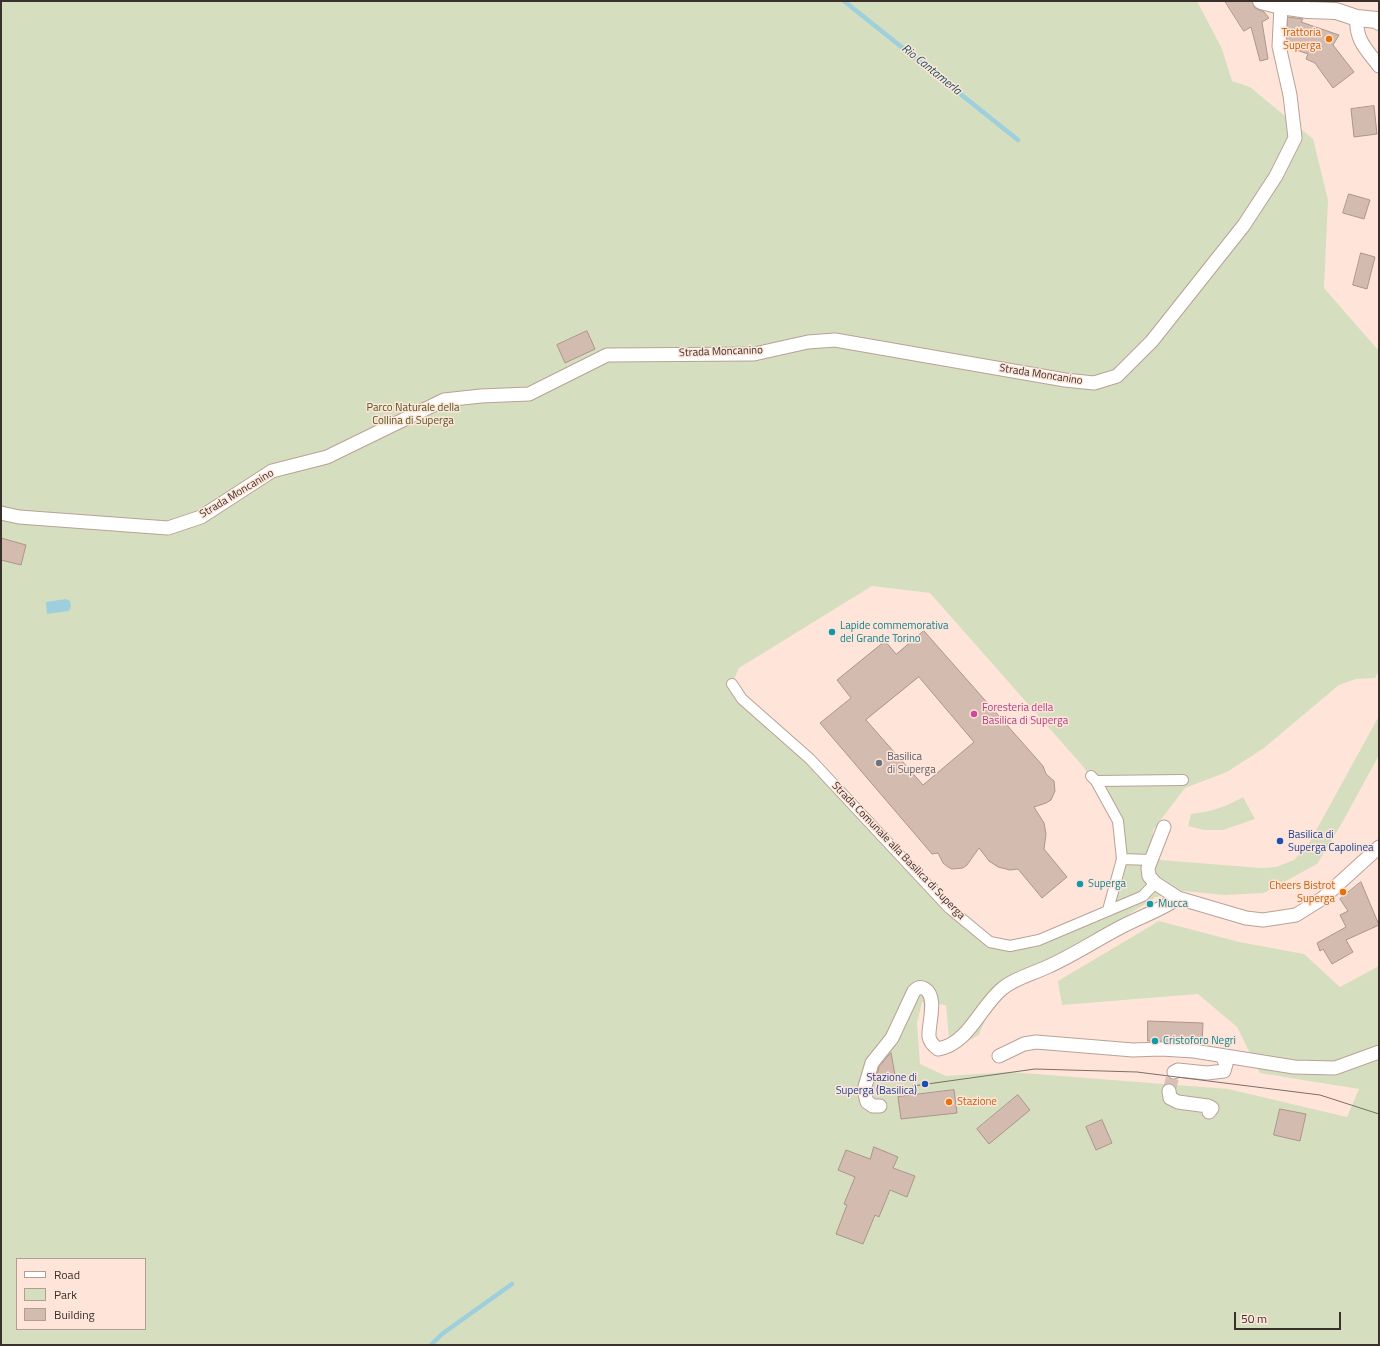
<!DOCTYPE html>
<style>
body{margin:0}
#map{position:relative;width:1380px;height:1346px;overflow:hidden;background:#ffe5d9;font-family:"Titillium Web",sans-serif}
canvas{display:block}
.frame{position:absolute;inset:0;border:2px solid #39302b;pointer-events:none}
.legend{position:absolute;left:16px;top:1258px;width:130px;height:72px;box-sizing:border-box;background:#ffe5d9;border:1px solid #b09d93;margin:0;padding:5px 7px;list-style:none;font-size:12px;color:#39302b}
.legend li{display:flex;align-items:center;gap:8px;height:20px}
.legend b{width:20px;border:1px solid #b09d93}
.scale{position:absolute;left:1234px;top:1312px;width:107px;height:18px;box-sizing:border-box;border:2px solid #39302b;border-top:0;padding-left:5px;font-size:12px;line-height:14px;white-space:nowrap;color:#39302b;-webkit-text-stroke:3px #ffe5d9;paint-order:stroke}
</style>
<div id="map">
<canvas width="1380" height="1346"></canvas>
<div class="frame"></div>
<ul class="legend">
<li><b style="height:5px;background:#fff"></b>Road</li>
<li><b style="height:11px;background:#d5dfbf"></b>Park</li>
<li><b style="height:11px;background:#d3bbaf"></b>Building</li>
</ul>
<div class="scale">50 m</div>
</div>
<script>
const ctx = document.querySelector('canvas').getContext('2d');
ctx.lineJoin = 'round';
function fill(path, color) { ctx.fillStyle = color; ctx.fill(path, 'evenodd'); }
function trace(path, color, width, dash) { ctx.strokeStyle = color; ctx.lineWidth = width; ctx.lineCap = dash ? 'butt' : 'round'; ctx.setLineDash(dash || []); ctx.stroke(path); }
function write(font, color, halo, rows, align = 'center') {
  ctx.font = font + ' "Titillium Web",sans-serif'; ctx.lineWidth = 3; ctx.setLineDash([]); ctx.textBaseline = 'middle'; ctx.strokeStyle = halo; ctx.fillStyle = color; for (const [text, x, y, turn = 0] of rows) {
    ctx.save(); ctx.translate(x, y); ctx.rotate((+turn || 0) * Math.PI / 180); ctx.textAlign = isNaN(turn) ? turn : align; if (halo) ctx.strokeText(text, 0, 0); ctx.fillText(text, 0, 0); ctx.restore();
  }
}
const green = new Path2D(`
 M1,1H1197L1222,49L1232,81L1250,87L1313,139L1328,200L1324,288L1379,351V671L1375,678L1356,679L1339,685L1264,748L1227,772L1185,788L1153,830L1152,849L1160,860L1261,868L1276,867L1294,860L1308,845L1379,716V755L1342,823L1317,864L1264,893L1224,895L1184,891L1156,897L993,1001L979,1035L955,1048L949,1039L946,1005L922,1002L917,1023L920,1064L946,1076L1010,1072L1228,1089L1347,1117L1359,1089L1260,1073L1237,1027L1198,994L1062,1005L1058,981L1159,921L1239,942L1304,954L1340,987L1379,966V1345H1ZM872,586L930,593L1080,763L1091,776L1118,821L1122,859L1108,910L1039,940L990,942L949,908L810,759L732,684L739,668ZM17,1259H145V1329H17Z
 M1243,797L1255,819L1223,830H1204L1188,826L1191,814C1213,811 1223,808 1243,797Z`);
const water = new Path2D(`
 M66,599L70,601L71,606L69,611L47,614L46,602Z`);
const stream = new Path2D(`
 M844,1L1018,140
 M431,1345L442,1334L512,1284`);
const building = new Path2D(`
 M1225,1H1252L1255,8L1264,12L1269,18L1262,22L1268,59L1260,61L1251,27L1244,31Z
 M1288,17L1303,19L1301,22L1339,35L1333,45L1354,72L1333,88L1315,63L1306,59L1308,54L1291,48L1292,45L1287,44Z
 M1374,106L1377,134L1354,137L1351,109Z
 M1349,194L1370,200L1364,219L1343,213Z
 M1361,253L1375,257L1367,289L1353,285Z
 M587,331L595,349L565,363L557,345Z
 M1,538L26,545L21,565L1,560Z
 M924,631L1043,766L1046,774L1054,781L1055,791L1051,800L1046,803L1034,807L1044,823L1046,834L1044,849L1067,877L1042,898L1018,869L1010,870L998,867L989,861L979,848L967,865L963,868L952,869L948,867L943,863L938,853L932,854L820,723L851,698L837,680L885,641L896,654ZM919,677L974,742L923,785L866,720Z
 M1361,882L1379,925L1346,940L1353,952L1332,964L1323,949L1320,951L1317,943L1346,927L1340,915L1348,911L1340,899Z
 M1148,1021L1203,1023L1202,1044L1161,1041H1148Z
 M891,1053L895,1075L878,1079L877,1074L879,1067Z
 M954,1090L957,1113L901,1119L898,1097Z
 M1018,1095L1030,1110L989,1144L977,1129Z
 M1280,1109L1306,1114L1300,1141L1274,1135Z
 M1102,1120L1112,1143L1096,1150L1086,1127Z
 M874,1147L898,1157L893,1168L915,1176L907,1197L890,1190L879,1217L875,1215L863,1244L836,1234L847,1205L844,1204L855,1177L838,1170L846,1150L870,1159Z`);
const minorTunnel = new Path2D(`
 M1169,1091L1174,1072`);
const pedestrian = new Path2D(`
 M732,684L742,699L810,759L949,908L990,942L1010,946L1039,940L1143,896L1155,883
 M1091,776L1096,781L1118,821L1122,859L1108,910
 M1096,781L1183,780
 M1122,859L1150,860`);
const minor = new Path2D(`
 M1357,18C1355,40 1367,50 1379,66
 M1,513L19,517L168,528L201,517L272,471L327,457L444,400L481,396L529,394L607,355L754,354L808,342L835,340L1065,380L1094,383L1117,376L1152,341L1244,225L1276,176L1295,138L1290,95L1279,46L1281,6
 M1164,827L1148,868L1149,876L1155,883L1178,898L1246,918L1263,920L1296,915L1323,898L1379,847
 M999,1056L1024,1044L1036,1042L1133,1050L1161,1049L1194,1051L1294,1067L1335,1068L1379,1052
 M1174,1072L1178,1070L1207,1073L1224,1071L1226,1064L1222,1056
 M1169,1091L1170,1098L1178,1102L1208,1106L1212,1108L1209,1112
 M880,1106H873L867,1102L864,1090L872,1063L892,1038L914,991C917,988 920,986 925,989C938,997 928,1024 929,1037C930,1042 934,1046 938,1049C969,1044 980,1006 1003,988C1015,978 1032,974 1047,967C1072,956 1096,940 1121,927C1140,917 1161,910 1178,898`);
const tertiary = new Path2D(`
 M1261,1L1281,6L1308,10L1336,11L1357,18L1377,20L1379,22`);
const tram = new Path2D(`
 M913,1086L1035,1069L1137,1072L1320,1095L1379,1114`);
const markers = [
 [1329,39,4,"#e8710a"],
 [832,632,4,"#0f9aa8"],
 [974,714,4,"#d1479c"],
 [879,763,4,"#6b7280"],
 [1280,841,4,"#1a4fb4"],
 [1080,884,4,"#0f9aa8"],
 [1343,892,4,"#e8710a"],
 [1150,904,4,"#0f9aa8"],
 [1155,1041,4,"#0f9aa8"],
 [925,1084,4,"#1a4fb4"],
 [949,1102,4,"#e8710a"]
];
const foodNames = [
 ["Trattoria",1321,33],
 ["Superga",1321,46],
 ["Cheers Bistrot",1335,886],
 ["Superga",1335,899],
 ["Stazione",957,1102,"left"]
];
const streetNames = [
 ["Strada Moncanino",721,352,-2],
 ["Strada Moncanino",1041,375,9],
 ["Strada Moncanino",237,494,-31],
 ["Strada Comunale alla Basilica di Superga",898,851,46]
];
const parkNames = [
 ["Parco Naturale della",413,408],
 ["Collina di Superga",413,421]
];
const cultureNames = [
 ["Lapide commemorativa",840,626],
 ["del Grande Torino",840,639],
 ["Superga",1088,884],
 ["Mucca",1158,904],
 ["Cristoforo Negri",1163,1041]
];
const hotelNames = [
 ["Foresteria della",982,708],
 ["Basilica di Superga",982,721]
];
const worshipNames = [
 ["Basilica",887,757],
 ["di Superga",887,770]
];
const transitNames = [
 ["Basilica di",1288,835],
 ["Superga Capolinea",1288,848],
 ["Stazione di",917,1078,"right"],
 ["Superga (Basilica)",917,1091,"right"]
];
const waterNames = [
 ["Rio Cantamerla",931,70,39]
];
fill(green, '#d5dfbf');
fill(water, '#9ecfdc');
trace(stream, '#9ecfdc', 4.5);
fill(building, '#d3bbaf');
trace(building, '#ac9589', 1);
trace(minorTunnel, '#d7c1b6', 13, [13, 6]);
trace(pedestrian, '#b9a196', 12);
trace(minor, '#b9a196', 15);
trace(tertiary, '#b9a196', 18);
trace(pedestrian, '#fff', 10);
trace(minor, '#fff', 13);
trace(tertiary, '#fff', 16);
trace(tram, '#7c6e66', 1);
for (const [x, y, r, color] of markers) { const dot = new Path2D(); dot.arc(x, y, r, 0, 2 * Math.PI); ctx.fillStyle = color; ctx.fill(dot); trace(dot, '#ffe5d9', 1.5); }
write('11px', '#c56008', '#ffe5d9', foodNames, 'right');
write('11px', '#39302b', '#ffe5d9', streetNames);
write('11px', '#4b591e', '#ffe5d9', parkNames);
write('11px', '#0d838f', '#ffe5d9', cultureNames, 'left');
write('11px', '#b23c85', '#ffe5d9', hotelNames, 'left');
write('11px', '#5b616d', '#ffe5d9', worshipNames, 'left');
write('11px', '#164399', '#ffe5d9', transitNames, 'left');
write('italic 12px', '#135664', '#ffe5d9', waterNames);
</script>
